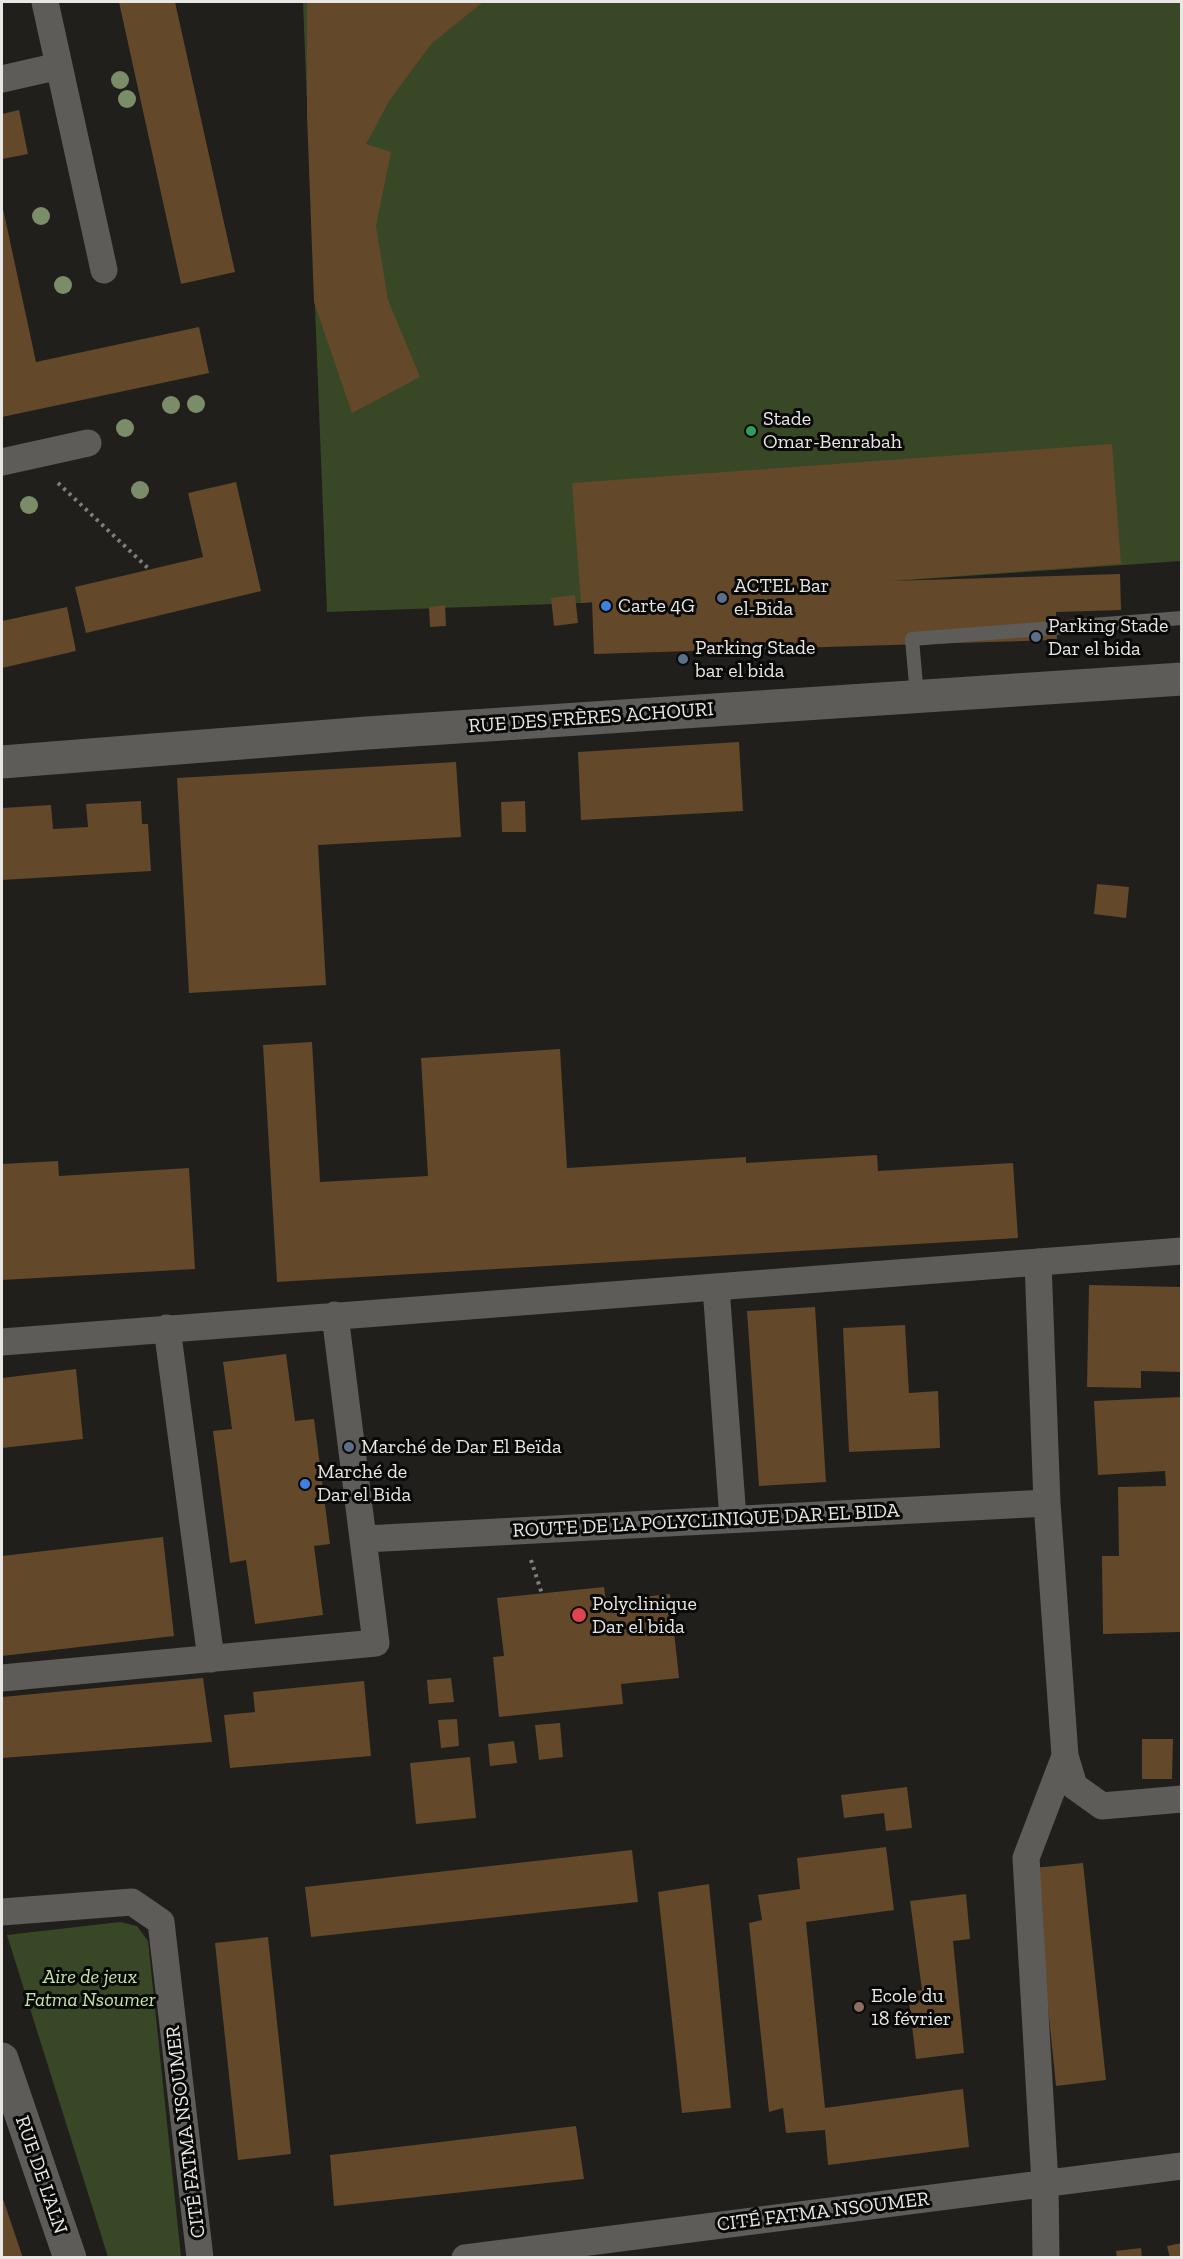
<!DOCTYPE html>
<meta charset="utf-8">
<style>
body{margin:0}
#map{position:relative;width:1183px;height:2259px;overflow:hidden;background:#201f1c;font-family:"Zilla Slab",serif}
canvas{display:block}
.frame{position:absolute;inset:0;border:3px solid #e8e7e5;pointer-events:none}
</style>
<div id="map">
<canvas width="1183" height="2259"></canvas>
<div class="frame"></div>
</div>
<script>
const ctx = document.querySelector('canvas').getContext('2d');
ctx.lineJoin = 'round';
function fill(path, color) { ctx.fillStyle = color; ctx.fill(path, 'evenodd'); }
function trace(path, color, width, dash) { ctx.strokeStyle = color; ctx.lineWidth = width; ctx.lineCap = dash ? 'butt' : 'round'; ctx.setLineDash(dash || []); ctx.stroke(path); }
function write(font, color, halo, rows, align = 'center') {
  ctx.font = font + ' "Zilla Slab",serif'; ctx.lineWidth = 6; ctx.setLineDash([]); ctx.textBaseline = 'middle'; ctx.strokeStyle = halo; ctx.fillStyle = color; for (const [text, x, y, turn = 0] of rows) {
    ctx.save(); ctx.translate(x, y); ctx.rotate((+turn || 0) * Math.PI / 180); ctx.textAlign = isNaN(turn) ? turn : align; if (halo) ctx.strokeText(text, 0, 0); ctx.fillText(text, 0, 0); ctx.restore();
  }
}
const green = new Path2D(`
 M303,2H1181V561L581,603L327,612Z
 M120,1922L137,1926L148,1941L181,2257H108L7,1935Z`);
const building = new Path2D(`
 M119,2H175L235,272L181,284Z
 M307,2H483L431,44L389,101L366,144L391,152L376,226L388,300L420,377L352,413L314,302L307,114Z
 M19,110L28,154L2,159V114Z
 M2,204L36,362L199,327L209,373L2,417Z
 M1112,444L1121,564L889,581L1120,574L1121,610L1056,612L1057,640L594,654L592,602L581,603L572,483Z
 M236,482L261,591L86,633L75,587L203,557L188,493Z
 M575,595L578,623L554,626L551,598Z
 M445,605L446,626L430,627L429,607Z
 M67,607L76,651L2,668V621Z
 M739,742L743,811L581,820L578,752Z
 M456,762L461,837L318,845L326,985L189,993L177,778Z
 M141,801L142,824H148L151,871L2,880V808L51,805L53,829L88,827L86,804Z
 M525,801L526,832H502L501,802Z
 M1097,884L1129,887L1126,918L1094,914Z
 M312,1042L320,1182L428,1176L421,1058L560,1049L567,1168L746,1157V1163L877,1155L878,1171L1013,1163L1018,1238L277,1282L263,1045Z
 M58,1161L59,1176L189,1168L195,1269L2,1280V1164Z
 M1089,1285L1182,1287V1372L1141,1371V1388L1087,1387Z
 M815,1307L826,1482L759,1486L747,1311Z
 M905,1325L909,1393L938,1391L940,1448L849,1452L843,1328Z
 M286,1354L295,1421L314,1419L330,1544L314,1546L323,1615L255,1624L246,1560L230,1563L213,1431L232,1429L223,1362Z
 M76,1369L83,1439L2,1448V1378Z
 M1182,1397L1180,1632L1103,1634L1102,1556H1119L1118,1487L1166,1486L1165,1471L1098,1475L1094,1401Z
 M163,1537L174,1636L2,1656V1556Z
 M604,1587L606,1601L670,1594L679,1678L621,1684L623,1704L499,1717L493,1657L504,1656L497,1598Z
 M203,1678L212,1742L2,1758V1697Z
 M451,1678L454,1702L429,1704L427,1680Z
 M364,1681L371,1756L230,1768L224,1715L255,1712L253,1692Z
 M457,1719L459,1746L441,1748L438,1720Z
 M560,1723L563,1757L539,1760L535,1725Z
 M1142,1739H1173L1172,1779H1142Z
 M514,1741L517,1763L490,1766L488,1744Z
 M470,1757L476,1818L416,1824L410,1763Z
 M907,1787L912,1828L886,1831L884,1813L844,1818L841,1795Z
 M886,1847L894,1910L806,1922L825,2108L963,2089L969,2147L828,2165L825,2130L786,2133L783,2108L769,2112L749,1923L762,1920L758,1895L800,1889L797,1858Z
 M632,1850L638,1902L311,1937L305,1887Z
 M1083,1863L1106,2080L1056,2086L1034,1868Z
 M709,1884L731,2108L682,2113L658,1892Z
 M966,1894L970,1939L953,1941L964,2053L916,2059L908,1993L922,1990L910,1901Z
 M268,1937L291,2154L238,2160L215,1943Z
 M576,2126L584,2179L334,2206L330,2155Z
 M2,2196L23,2258H2Z
 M1182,2243V2258H1170L1167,2246Z
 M1141,2248L1142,2258H1117L1116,2251Z`);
const path = new Path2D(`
 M58,483L149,569
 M531,1560L542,1594`);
const service = new Path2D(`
 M917,696L912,639L1182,618`);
const minor = new Path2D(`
 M45,2L104,270
 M2,79L59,66
 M2,462L88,443
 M1038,1262L1047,1503L1065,1756L1074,1786L1102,1806L1182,1799
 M716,1287L733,1519
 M167,1328L211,1659
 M2,1342L1182,1251
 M365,1539L1047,1503
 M2,1678L376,1643L335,1315
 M2,1912L132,1902L161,1922L200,2258
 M465,2258L1182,2166
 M1046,2258L1045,2183L1026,1858L1065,1756`);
const tertiary = new Path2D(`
 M2,762L367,733L1182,679
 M2,2059L70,2258`);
const trees = [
 [120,80],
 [127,99],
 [41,216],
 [63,285],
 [196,404],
 [171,405],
 [125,428],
 [140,490],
 [29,505]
];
const markers = [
 [751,431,6,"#2e9e5b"],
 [722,598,6,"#5c6f8a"],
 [606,606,6,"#3f7fe0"],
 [1036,637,6,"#5c6f8a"],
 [683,659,6,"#5c6f8a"],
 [349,1447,6,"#5c6f8a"],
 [305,1484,6,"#3f7fe0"],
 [579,1615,8,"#e0444e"],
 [859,2007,6,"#8d6e63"]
];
const poiNames = [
 ["Stade",763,419],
 ["Omar-Benrabah",763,442],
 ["ACTEL Bar",734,586],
 ["el-Bida",734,609],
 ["Carte 4G",618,606],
 ["Parking Stade",1048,626],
 ["Dar el bida",1048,649],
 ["Parking Stade",695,648],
 ["bar el bida",695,671],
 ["Marché de Dar El Beïda",361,1447],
 ["Marché de",317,1472],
 ["Dar el Bida",317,1495],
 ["Polyclinique",592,1604],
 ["Dar el bida",592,1627],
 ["Ecole du",871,1996],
 ["18 février",871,2019]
];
const streetNames = [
 ["RUE DES FRÈRES ACHOURI",591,718,-4],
 ["ROUTE DE LA POLYCLINIQUE DAR EL BIDA",706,1521,-3],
 ["CITÉ FATMA NSOUMER",186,2132,-97],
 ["RUE DE L'ALN",41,2175,71],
 ["CITÉ FATMA NSOUMER",823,2212,-7]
];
const parkNames = [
 ["Aire de jeux",90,1977],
 ["Fatma Nsoumer",90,2000]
];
fill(green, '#384826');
fill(building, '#634829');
trace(path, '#807f7d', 4, [3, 4.5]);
trace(service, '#5d5c58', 14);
trace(minor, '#5d5c58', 27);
trace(tertiary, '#5d5c58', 33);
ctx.fillStyle = '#7b8c68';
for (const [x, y] of trees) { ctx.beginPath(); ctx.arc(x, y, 9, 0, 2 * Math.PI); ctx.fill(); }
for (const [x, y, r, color] of markers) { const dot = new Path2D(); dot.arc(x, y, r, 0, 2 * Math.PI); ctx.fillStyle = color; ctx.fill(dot); trace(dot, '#090908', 2); }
write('20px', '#e8e7e5', '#090908', poiNames, 'left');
write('20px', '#e8e7e5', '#090908', streetNames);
write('italic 20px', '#c5e5a6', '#090908', parkNames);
</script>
